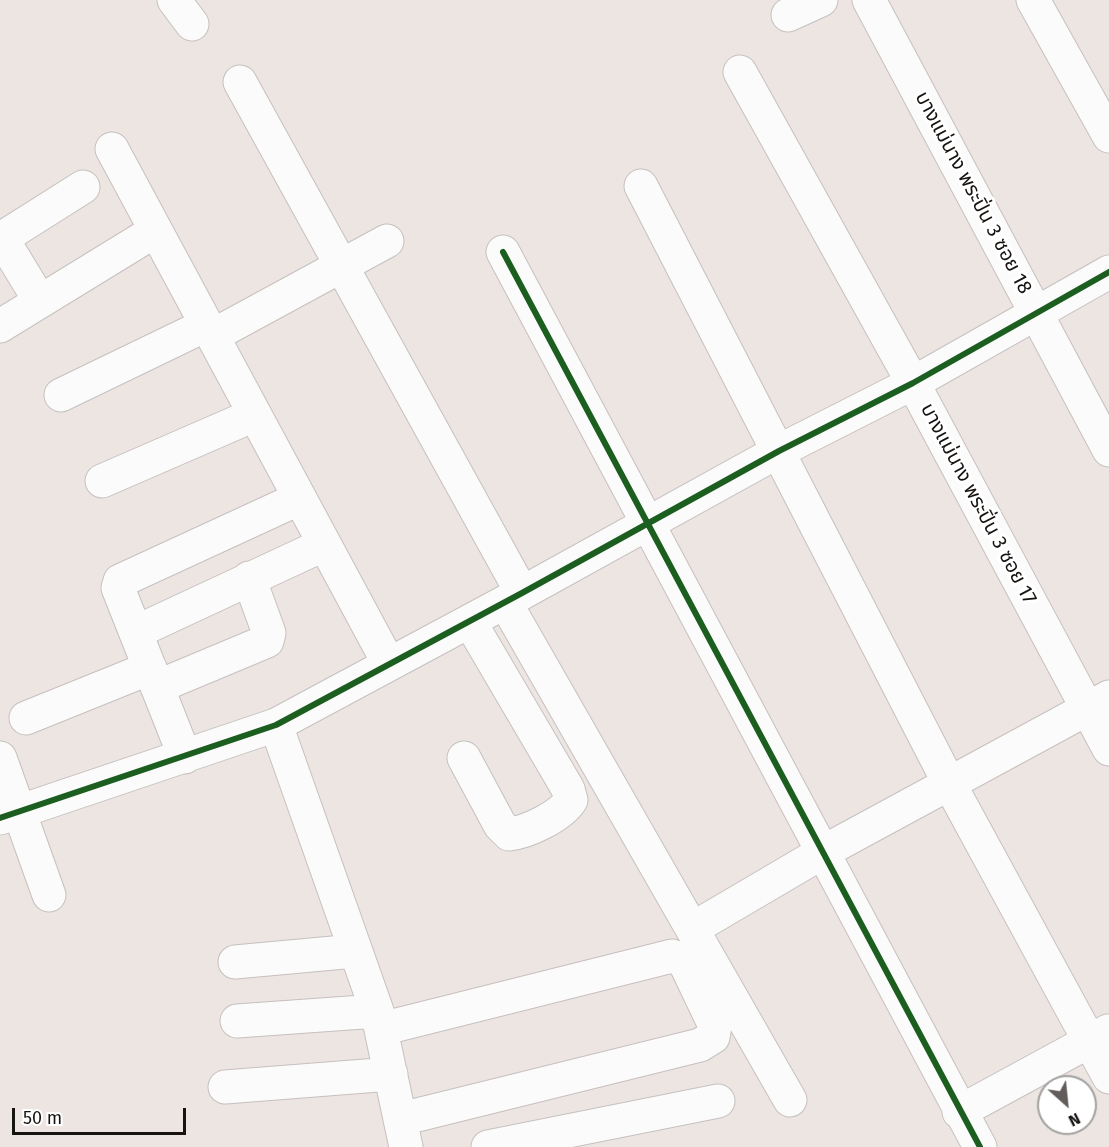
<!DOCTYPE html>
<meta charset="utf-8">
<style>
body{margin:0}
#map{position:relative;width:1109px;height:1147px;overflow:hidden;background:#ece5e2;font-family:"Fira Sans",sans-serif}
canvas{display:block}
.north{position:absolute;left:1037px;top:1075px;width:60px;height:60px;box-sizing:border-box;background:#fff;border:2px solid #a2a19f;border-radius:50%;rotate:153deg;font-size:16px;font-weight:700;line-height:24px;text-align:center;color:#171310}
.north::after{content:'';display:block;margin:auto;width:21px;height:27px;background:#625c5a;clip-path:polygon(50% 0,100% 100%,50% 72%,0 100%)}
.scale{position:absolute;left:12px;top:1108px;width:174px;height:27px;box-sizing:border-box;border:3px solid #171310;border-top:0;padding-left:8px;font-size:18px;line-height:21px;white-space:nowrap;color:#171310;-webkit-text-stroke:4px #fff;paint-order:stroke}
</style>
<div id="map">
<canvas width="1109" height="1147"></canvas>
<div class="north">N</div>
<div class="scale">50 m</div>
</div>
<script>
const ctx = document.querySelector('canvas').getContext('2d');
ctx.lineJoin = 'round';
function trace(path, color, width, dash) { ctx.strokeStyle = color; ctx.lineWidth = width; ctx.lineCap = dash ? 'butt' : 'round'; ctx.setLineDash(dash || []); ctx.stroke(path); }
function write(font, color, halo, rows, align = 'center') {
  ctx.font = font + ' "Fira Sans","Noto Sans Thai",sans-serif'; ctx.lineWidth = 6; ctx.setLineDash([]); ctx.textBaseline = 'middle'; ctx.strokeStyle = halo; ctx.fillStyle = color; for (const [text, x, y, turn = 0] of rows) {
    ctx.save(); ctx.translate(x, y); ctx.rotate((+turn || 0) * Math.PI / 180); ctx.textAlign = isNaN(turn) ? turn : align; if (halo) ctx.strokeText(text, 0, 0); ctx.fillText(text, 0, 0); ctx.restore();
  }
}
const minor = new Path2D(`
 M174,0L192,24
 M869,0L1109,450
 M1033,0L1109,136
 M788,15L821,0
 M740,72L913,383L1109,749
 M240,82L522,593
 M112,149L389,664
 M641,186L949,783L1109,1077
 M503,252L980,1147
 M40,301L6,245L7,235L83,187
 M0,326L155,231
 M212,336L387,241
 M61,395L206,325
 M102,481L254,415
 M505,602L790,1100
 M136,632L323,545
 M157,687L267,641L269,633L249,578
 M26,718L150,668
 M276,725L377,1011L406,1147
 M185,757L118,588L120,581L298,499
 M0,758L49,895
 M464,758L500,825L509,834C528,832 561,816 571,800L568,789L470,622
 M0,818L276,725L522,593L779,451L913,383L1109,272
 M692,929L823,852L1109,697
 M235,962L355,951
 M237,1021L377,1011
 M381,1029L672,956L684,961L715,1026L713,1037L700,1045L401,1119
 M225,1087L391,1074
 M959,1112L1108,1031
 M488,1147L718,1101`);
const cycleway = new Path2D(`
 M503,252L980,1147
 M0,818L276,725L522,593L779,451L913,383L1109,272`);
const streetNames = [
 ["บางแม่นาง พระปิ่น 3 ซอย 18",973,193,62],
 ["บางแม่นาง พระปิ่น 3 ซอย 17",978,504,62]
];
trace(minor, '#c6c0be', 35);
trace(minor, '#fcfbfb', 33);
trace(cycleway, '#1b5e20', 6);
write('20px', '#171310', '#fff', streetNames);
</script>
